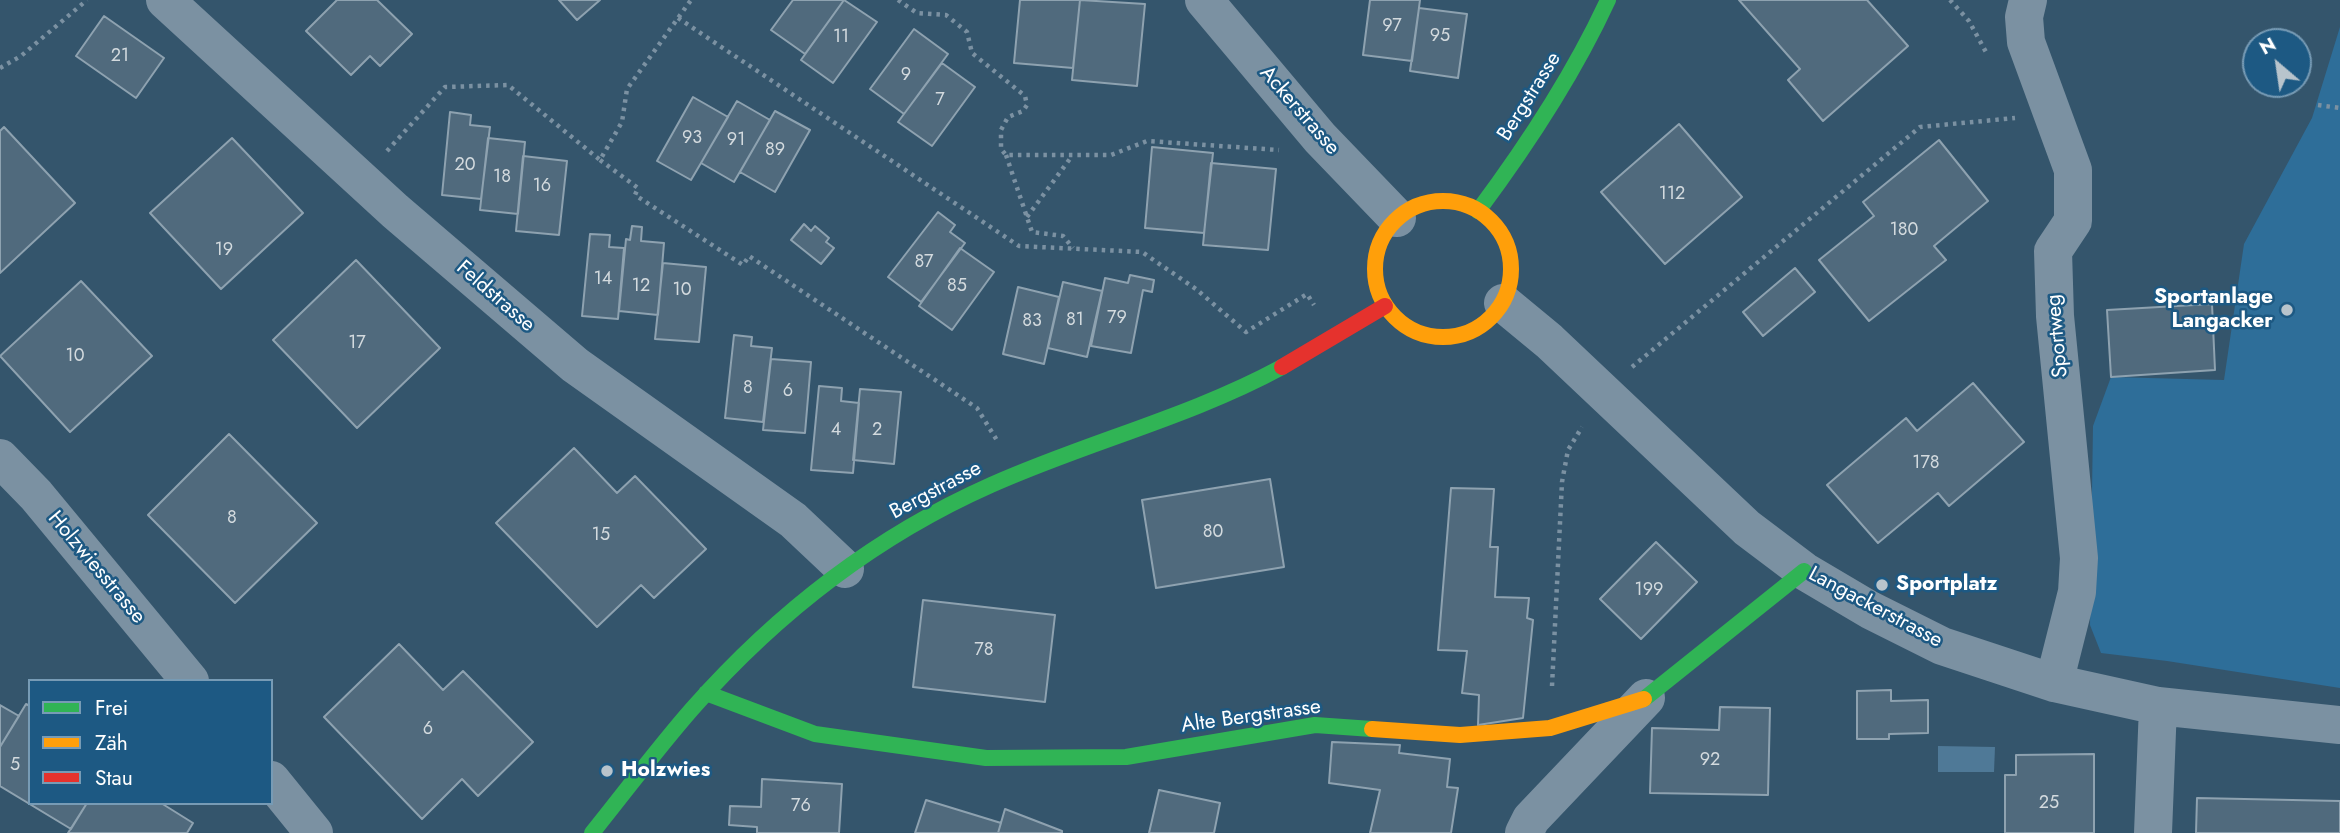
<!DOCTYPE html>
<meta charset="utf-8">
<style>
body{margin:0}
#map{position:relative;width:2340px;height:833px;overflow:hidden;background:#34556c;font-family:Jost,sans-serif}
canvas{display:block}
.legend{position:absolute;left:28px;top:679px;width:245px;height:126px;box-sizing:border-box;background:#1d5983;border:2px solid #779bb5;margin:0;padding:9px 12px;list-style:none;font-size:21px;color:#fff}
.legend li{display:flex;align-items:center;gap:14px;height:35px}
.legend b{width:35px;border:2px solid #779bb5}
.north{position:absolute;left:2242px;top:28px;width:70px;height:70px;box-sizing:border-box;background:#1d5983;border:2px solid #779bb5;border-radius:50%;rotate:331deg;font-size:19px;font-weight:700;line-height:28px;text-align:center;color:#fff}
.north::after{content:'';display:block;margin:auto;width:24px;height:32px;background:#b8c4cc;clip-path:polygon(50% 0,100% 100%,50% 72%,0 100%)}
</style>
<div id="map">
<canvas width="2340" height="833"></canvas>
<ul class="legend">
<li><b style="height:9px;background:#30b455"></b>Frei</li>
<li><b style="height:9px;background:#ff9f0a"></b>Zäh</li>
<li><b style="height:9px;background:#e5322d"></b>Stau</li>
</ul>
<div class="north">N</div>
</div>
<script>
const ctx = document.querySelector('canvas').getContext('2d');
ctx.lineJoin = 'round';
function fill(path, color) { ctx.fillStyle = color; ctx.fill(path, 'evenodd'); }
function trace(path, color, width, dash) { ctx.strokeStyle = color; ctx.lineWidth = width; ctx.lineCap = dash ? 'butt' : 'round'; ctx.setLineDash(dash || []); ctx.stroke(path); }
function write(font, color, halo, rows, align = 'center') {
  ctx.font = font + ' Jost,sans-serif'; ctx.lineWidth = 5; ctx.setLineDash([]); ctx.textBaseline = 'middle'; ctx.strokeStyle = halo; ctx.fillStyle = color; for (const [text, x, y, turn = 0] of rows) {
    ctx.save(); ctx.translate(x, y); ctx.rotate((+turn || 0) * Math.PI / 180); ctx.textAlign = isNaN(turn) ? turn : align; if (halo) ctx.strokeText(text, 0, 0); ctx.fillText(text, 0, 0); ctx.restore();
  }
}
const green = new Path2D(`
 M2340,27V688L2167,661L2101,653L2090,625L2093,426L2111,377L2224,380L2244,244L2312,118Z`);
const water = new Path2D(`
 M1938,746L1995,747L1994,772H1938Z`);
const building = new Path2D(`
 M337,0H377L412,34L380,66L370,56L351,75L306,31Z
 M559,0H600L577,20Z
 M793,0H844L805,54L771,30Z
 M844,0L877,22L833,83L801,60Z
 M1020,0H1080L1073,68L1014,63Z
 M1080,0L1145,4L1137,86L1072,80Z
 M1370,0H1420L1412,61L1363,55Z
 M1739,0H1867L1908,46L1823,121L1788,80L1800,69Z
 M1419,8L1467,14L1458,78L1410,71Z
 M104,16L164,58L136,98L76,56Z
 M914,29L948,54L904,114L870,89Z
 M942,63L975,87L932,146L898,122Z
 M693,97L728,117L691,180L657,161Z
 M737,101L770,120L734,182L701,163Z
 M775,111L810,130L775,192L740,172Z
 M450,112L471,115L470,125L490,127L481,199L442,195Z
 M1679,124L1742,197L1665,264L1601,192Z
 M4,127L75,203L0,273V131Z
 M232,138L303,213L221,289L150,213Z
 M488,138L525,142L518,214L480,210Z
 M1939,140L1988,201L1934,246L1946,260L1869,321L1819,260L1874,216L1863,202Z
 M1152,147L1213,153L1204,233L1145,228Z
 M523,156L567,161L559,235L516,231Z
 M1211,163L1276,169L1268,250L1203,245Z
 M938,212L955,225L950,232L965,243L921,302L888,277Z
 M804,224L811,231L815,226L829,238L826,242L834,248L821,264L791,240Z
 M632,226L642,227L641,241L664,243L658,315L619,311L626,239L630,240Z
 M590,234L610,235L609,247L624,248L618,319L582,316Z
 M960,248L994,272L952,330L919,306Z
 M356,260L440,348L357,428L273,340Z
 M663,263L706,267L699,342L655,339Z
 M1795,268L1815,292L1763,336L1743,312Z
 M1130,275L1154,280L1152,292L1143,290L1131,353L1091,346L1105,278L1128,283Z
 M81,281L152,356L70,432L0,356Z
 M1063,282L1102,291L1087,357L1048,348Z
 M1018,287L1059,297L1044,364L1003,354Z
 M2212,304L2215,370L2111,377L2107,310Z
 M734,335L752,337L751,346L772,348L763,422L725,418Z
 M771,359L811,362L805,433L763,430Z
 M1973,383L2024,442L1949,506L1938,493L1878,543L1827,485L1906,418L1917,431Z
 M819,386L842,388L841,401L859,403L853,473L811,470Z
 M860,389L901,392L894,464L853,460Z
 M229,434L317,523L235,603L148,515Z
 M574,448L617,493L635,476L706,549L654,598L641,585L597,627L496,523Z
 M1270,479L1284,567L1156,588L1142,500Z
 M1451,488L1494,489L1490,547H1498L1495,597L1529,598L1527,618L1533,620L1523,718L1478,725L1479,695L1462,693L1467,651L1438,650Z
 M1656,542L1697,582L1641,639L1600,599Z
 M923,600L1055,615L1045,702L913,687Z
 M399,644L443,690L463,671L533,742L478,796L462,779L422,819L324,717Z
 M1891,690V701L1928,700V733L1889,734V739H1857V691Z
 M26,704L30,706V803H87L71,829L0,786V747Z
 M0,705L19,716L0,747Z
 M1720,707L1770,708L1768,795L1650,793L1652,728L1719,730Z
 M1332,742L1400,745L1399,753L1450,759L1447,787L1458,788L1451,833H1370L1380,790L1329,783Z
 M2094,754V833H2005V775H2016V755Z
 M762,779L842,784L839,833H757V827L729,825L730,806L761,807Z
 M1159,790L1220,803L1214,833H1149Z
 M2197,798L2340,801V833H2196Z
 M926,800L1001,823L998,833H915Z
 M87,803H161L193,823L187,833H68Z
 M1005,809L1062,831V833H998Z`);
const path = new Path2D(`
 M898,0L917,13L946,15L967,32L972,53L1025,96L1027,105L1023,111L1008,117L1001,130V149L1006,155H1111L1147,141L1279,150
 M1950,0L1969,21L1987,54
 M678,18L1019,246L1142,252L1196,289L1246,332L1307,294L1314,305
 M0,68L21,56L87,0
 M2318,105L2340,108
 M387,151L445,87L508,85L600,160L622,122L627,89L691,0
 M1006,155L1032,232L1063,236L1073,248
 M600,160L638,188L635,195L743,265L749,256L977,408L998,442
 M1027,217L1072,156
 M1632,367L1920,127L2015,118
 M1552,686L1562,482L1568,450L1582,427`);
const street = new Path2D(`
 M165,0L395,211L575,365L793,520L845,569
 M1204,0L1320,138L1397,218
 M2028,0L2024,17L2026,42L2073,170V221L2053,251L2055,316L2079,558L2077,592L2054,683
 M1503,303L1549,341L1747,528L1804,571L1870,610L1942,646L2054,683L2158,706L2340,725
 M0,458L36,495L190,681
 M271,780L314,833
 M1524,833L1531,819L1646,698
 M2153,833L2158,706`);
const fast = new Path2D(`
 M1478,211C1528,144 1573,76 1608,0
 M706,693L815,734L986,758L1126,757L1315,725L1372,729
 M1644,699L1804,571
 M592,833C625,792 657,749 692,709C775,615 876,536 991,485C1087,442 1190,417 1282,367`);
const slow = new Path2D(`
 M1375 269a68 68 0 1 1 136 0a68 68 0 1 1-136 0Z
 M1372,729L1460,735L1550,728L1644,699`);
const jam = new Path2D(`
 M1282,367L1385,306`);
const markers = [
 [2287,310,7,"#b8c4cc"],
 [1882,585,7,"#b8c4cc"],
 [607,771,7,"#b8c4cc"]
];
const numberNames = [
 ["97",1392,27],
 ["95",1440,37],
 ["11",841,38],
 ["21",120,57],
 ["9",906,76],
 ["7",940,101],
 ["93",692,139],
 ["91",736,141],
 ["89",775,151],
 ["20",465,166],
 ["18",502,178],
 ["16",542,187],
 ["112",1672,195],
 ["180",1904,231],
 ["19",224,251],
 ["87",924,263],
 ["14",603,280],
 ["12",641,287],
 ["85",957,287],
 ["10",682,291],
 ["79",1117,319],
 ["81",1075,321],
 ["83",1032,322],
 ["17",357,344],
 ["10",75,357],
 ["8",748,389],
 ["6",788,392],
 ["4",836,431],
 ["2",877,431],
 ["178",1926,464],
 ["8",232,519],
 ["80",1213,533],
 ["15",601,536],
 ["199",1649,591],
 ["78",984,651],
 ["6",428,730],
 ["92",1710,761],
 ["5",15,766],
 ["25",2049,804],
 ["76",801,807]
];
const streetNames = [
 ["Bergstrasse",1530,97,-58],
 ["Ackerstrasse",1299,111,49],
 ["Feldstrasse",495,297,41],
 ["Sportweg",2058,336,-95],
 ["Bergstrasse",936,491,-28],
 ["Holzwiesstrasse",96,568,50],
 ["Langackerstrasse",1875,608,28],
 ["Alte Bergstrasse",1251,717,-8]
];
const poiNames = [
 ["Sportanlage",2273,298,"right"],
 ["Langacker",2273,322,"right"],
 ["Sportplatz",1896,585],
 ["Holzwies",621,771]
];
fill(green, '#2e6e99');
fill(water, '#4f7997');
fill(building, '#506a7d');
trace(building, '#8ea2b0', 2);
trace(path, '#7b91a2', 4.5, [3.5, 5]);
trace(street, '#7b91a2', 38);
trace(fast, '#30b455', 16);
trace(slow, '#ff9f0a', 16);
trace(jam, '#e5322d', 16);
for (const [x, y, r, color] of markers) { const dot = new Path2D(); dot.arc(x, y, r, 0, 2 * Math.PI); ctx.fillStyle = color; ctx.fill(dot); trace(dot, '#1d5983', 2.5); }
write('18px', '#d3dade', null, numberNames);
write('21px', '#fff', '#1d5983', streetNames);
write('bold 21px', '#fff', '#1d5983', poiNames, 'left');
</script>
